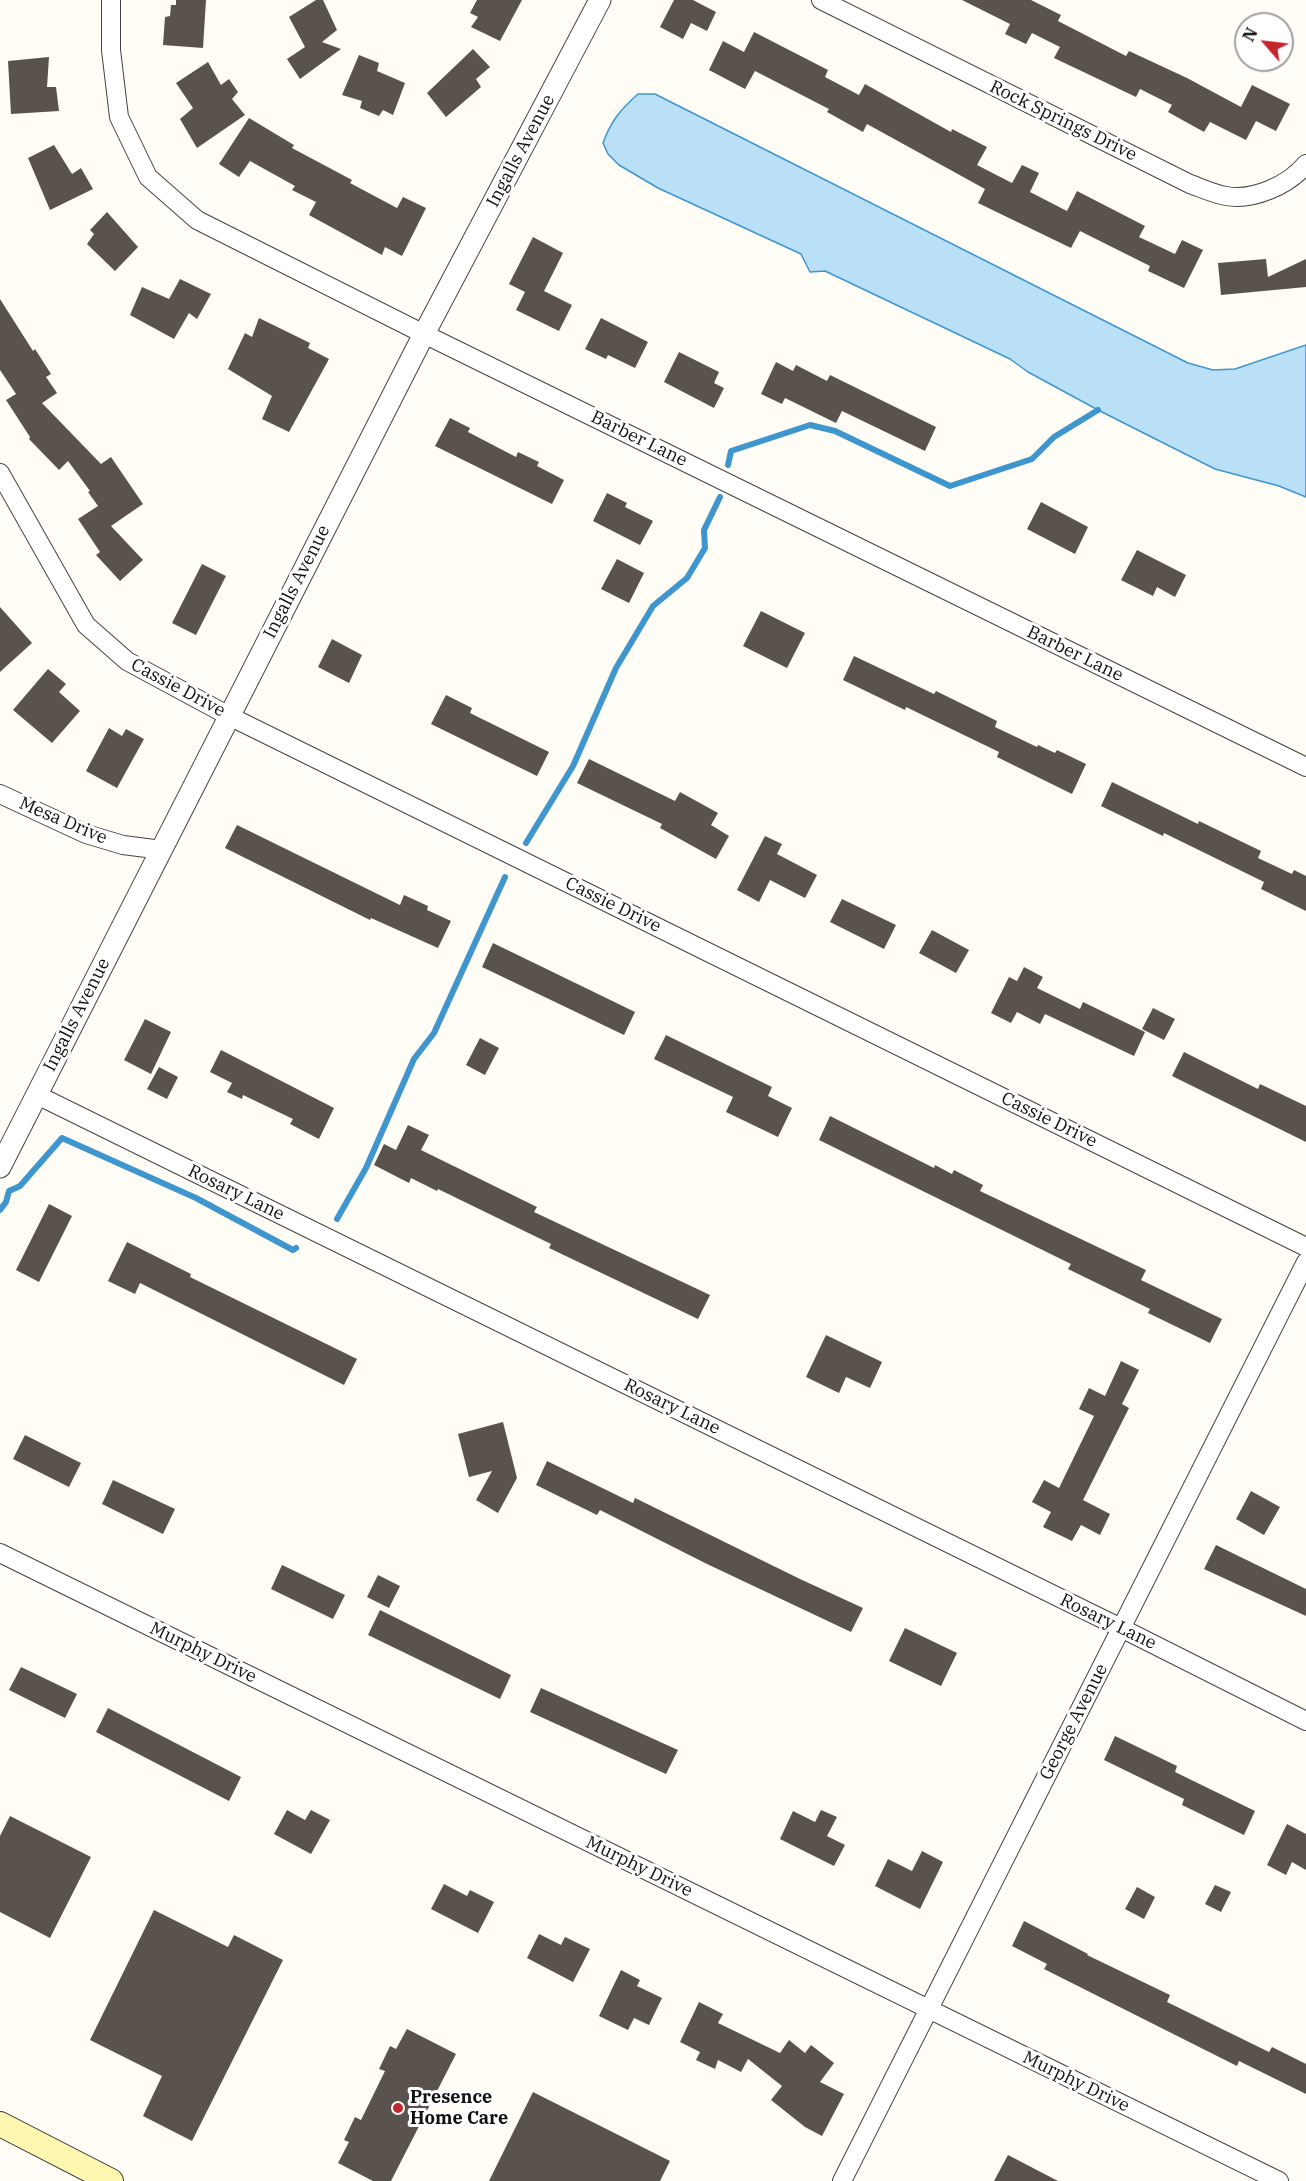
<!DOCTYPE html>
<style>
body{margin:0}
#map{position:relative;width:1306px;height:2181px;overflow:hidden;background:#fffdf5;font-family:"IBM Plex Serif",serif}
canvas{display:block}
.north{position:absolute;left:1234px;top:12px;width:60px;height:60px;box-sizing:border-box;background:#fff;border:2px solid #a0a0a0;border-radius:50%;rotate:298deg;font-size:16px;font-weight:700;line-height:24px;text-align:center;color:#111}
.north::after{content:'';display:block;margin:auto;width:21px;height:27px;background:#c4262e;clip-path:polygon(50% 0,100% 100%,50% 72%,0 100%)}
</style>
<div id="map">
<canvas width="1306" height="2181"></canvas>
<div class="north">N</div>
</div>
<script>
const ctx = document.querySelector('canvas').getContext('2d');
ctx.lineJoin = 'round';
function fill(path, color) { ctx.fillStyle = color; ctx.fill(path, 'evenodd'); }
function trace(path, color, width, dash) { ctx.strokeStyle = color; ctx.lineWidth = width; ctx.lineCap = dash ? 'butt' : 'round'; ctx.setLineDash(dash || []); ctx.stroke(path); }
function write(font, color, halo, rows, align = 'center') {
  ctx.font = font + ' "IBM Plex Serif",serif'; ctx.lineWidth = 6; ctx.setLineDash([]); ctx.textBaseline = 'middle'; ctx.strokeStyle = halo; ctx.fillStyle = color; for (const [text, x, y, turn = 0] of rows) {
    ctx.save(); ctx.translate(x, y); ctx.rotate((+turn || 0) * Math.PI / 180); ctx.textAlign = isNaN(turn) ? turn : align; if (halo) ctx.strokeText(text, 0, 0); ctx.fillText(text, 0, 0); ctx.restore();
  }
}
const water = new Path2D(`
 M638,94H655L1188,363L1213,370L1235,369L1306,345V497L1279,486L1215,469L1098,410L1028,372L1010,359L825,271L810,272L801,254L658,188L619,165L608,154L603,143C611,121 620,110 638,94Z`);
const stream = new Path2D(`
 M728,465L731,451L810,425L835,431L950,486L1032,459L1054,437L1098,410
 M526,843L573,766L616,668L653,606L687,578L705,548L704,530L720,497
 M0,1210L6,1202L9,1191L20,1186L62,1138L196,1198L293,1250L296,1248
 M337,1219L366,1168L414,1059L434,1033L505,877`);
const building = new Path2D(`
 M176,0H206L203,48L163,45L165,17L170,16L171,5H176Z
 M316,0H323L337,30L322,42L341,49L300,79L287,59L305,47L289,17Z
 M477,0H522L500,41L471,27L478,17L470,13Z
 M674,0H693L716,12L707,31L691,23L683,39L660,27Z
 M962,0H1031L1061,15L1058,21L1126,56L1129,51L1187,78L1241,107L1252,85L1290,104L1276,131L1256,121L1246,140L1210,122L1204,132L1168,112L1172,105L1140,89L1136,97L1054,58L1060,47L1032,33L1026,44L1005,34L1010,24Z
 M754,32L828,70L825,77L859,95L865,84L951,132L952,129L987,147L977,165L1012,183L1022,165L1039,173L1030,192L1067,211L1077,191L1145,226L1139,237L1175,254L1182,240L1203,250L1184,288L1148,271L1150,266L1080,231L1071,248L978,203L985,189L867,124L863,132L827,112L829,109L755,71L745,89L709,70L723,41L744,52Z
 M473,49L490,67L476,79L481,87L446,117L427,93Z
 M359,55L379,63L377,71L405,83L393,115L383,110L379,116L360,108L362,101L342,95Z
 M49,57L47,87H56L59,111L11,114L8,61Z
 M208,62L221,85L229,79L238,92L232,99L245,115L197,148L180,119L193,108L176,83Z
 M249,118L294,145L292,148L352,180L350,183L397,208L403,197L426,208L402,256L385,247L382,255L309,215L316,202L292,190L295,186L250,161L239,177L219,164Z
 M54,145L72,174L81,168L93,189L50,210L28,158Z
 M107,212L138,247L115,271L87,244L94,234L90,230Z
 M533,237L563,253L544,291L572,305L559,331L516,310L525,292L509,284Z
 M1266,259L1268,277L1306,259V287L1221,295L1218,263Z
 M180,279L211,294L197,319L189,313L174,339L130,315L142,287L169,299Z
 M0,299L33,351L35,349L51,374L46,377L57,393L42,403L101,464L111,457L143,504L111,526L143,560L120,581L96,555L100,552L78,519L98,506L88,492L90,491L68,461L59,470L29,439L30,437L6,400L16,394L0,370Z
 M259,318L310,343L308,348L329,359L289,432L262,419L272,396L228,369L245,333L252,337Z
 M601,318L648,342L635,368L608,355L606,359L585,349Z
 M679,352L719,372L714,383L724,388L714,408L664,382Z
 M776,362L793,371L796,365L827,381L830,375L936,427L925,451L842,411L836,423L785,398L782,404L761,394Z
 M450,418L470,428L468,432L516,457L518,452L539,462L537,466L564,480L552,504L435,446Z
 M607,493L627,503L625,507L653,521L640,545L593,521Z
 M1041,502L1088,527L1075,554L1027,529Z
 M1137,550L1186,575L1175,597L1157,587L1153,596L1121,580Z
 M617,559L644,573L629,603L601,589Z
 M202,564L226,576L196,635L172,623Z
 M0,607L32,643L0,672Z
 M761,611L805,633L787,668L743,646Z
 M332,639L362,655L349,683L318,667Z
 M854,656L934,694L936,691L997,721L995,727L1037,747L1038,745L1055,753L1057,750L1086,764L1072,794L997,757L999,752L906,707L905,710L843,680Z
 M48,669L66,684L59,692L80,711L52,743L13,710Z
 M446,695L472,708L470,713L549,752L537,776L431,724Z
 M109,728L122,736L126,729L144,739L117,788L86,771Z
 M589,759L675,801L680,792L718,813L711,825L729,836L716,859L660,828L662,824L577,783Z
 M1112,782L1198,824L1199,821L1261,851L1258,858L1292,874L1294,870L1306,876V911L1261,889L1264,882L1164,833L1163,836L1101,806Z
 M237,825L400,905L404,895L428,906L427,910L451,921L438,948L371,918L370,920L225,848Z
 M765,836L782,844L777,854L817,875L805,898L770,880L759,902L737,890Z
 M842,899L896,925L884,949L830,922Z
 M932,930L969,950L956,973L919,953Z
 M493,943L635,1012L624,1035L482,967Z
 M1024,967L1043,977L1037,988L1080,1009L1083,1002L1145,1032L1134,1056L1045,1014L1040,1024L1017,1012L1011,1023L991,1013L1009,977L1017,981Z
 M1153,1008L1175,1019L1164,1040L1142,1029Z
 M145,1019L171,1032L151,1074L124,1060Z
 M666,1035L772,1087L768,1096L792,1108L778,1137L726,1112L733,1097L654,1059Z
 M480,1038L499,1048L485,1075L466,1065Z
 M221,1050L334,1108L319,1139L290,1124L293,1119L243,1095L242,1099L227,1092L232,1083L210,1072Z
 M1184,1052L1258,1089L1260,1084L1306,1106V1142L1172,1076Z
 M159,1067L178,1077L167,1099L147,1089Z
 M830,1116L934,1168L935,1165L952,1174L954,1170L983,1185L980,1191L1146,1270L1141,1280L1222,1319L1210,1343L1148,1313L1150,1309L1068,1269L1071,1264L819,1140Z
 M408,1125L429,1135L421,1150L537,1207L534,1212L710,1295L698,1319L549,1248L551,1244L438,1189L437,1191L411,1178L409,1183L374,1165L384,1144L396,1150Z
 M49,1204L72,1216L39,1282L16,1270Z
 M127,1242L191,1274L190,1277L357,1359L344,1385L140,1283L135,1294L108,1281Z
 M826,1335L882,1362L870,1388L846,1377L839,1393L806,1377Z
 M1121,1361L1139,1370L1122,1404L1129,1408L1083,1500L1110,1514L1100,1535L1081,1525L1072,1541L1043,1527L1051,1512L1032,1502L1044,1480L1059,1488L1094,1416L1079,1409L1089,1388L1105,1396Z
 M503,1422L517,1478L498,1513L476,1500L492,1471L469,1477L458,1434Z
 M25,1435L81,1463L69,1487L13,1459Z
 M547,1461L633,1503L635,1498L800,1579L863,1608L851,1632L707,1564L600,1510L597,1515L536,1485Z
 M113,1480L175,1509L163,1534L102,1504Z
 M1251,1491L1280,1507L1264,1535L1236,1519Z
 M1216,1545L1306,1589V1616L1204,1569Z
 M282,1565L345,1595L333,1619L271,1589Z
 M378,1575L400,1586L389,1608L367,1597Z
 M380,1610L511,1675L500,1699L368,1635Z
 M905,1628L957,1653L941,1686L889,1661Z
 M21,1667L77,1694L65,1718L9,1690Z
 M541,1688L678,1750L666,1774L530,1712Z
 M108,1708L241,1777L229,1801L96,1732Z
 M1115,1736L1177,1766L1175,1772L1255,1811L1244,1835L1182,1805L1184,1799L1104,1760Z
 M287,1810L305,1820L311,1810L330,1820L311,1854L274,1834Z
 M821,1810L837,1817L827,1836L845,1845L834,1866L780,1839L793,1811L815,1822Z
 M10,1816L91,1857L50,1938L0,1912V1836Z
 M1287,1824L1306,1834V1870L1292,1862L1286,1875L1267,1865Z
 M922,1851L943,1862L920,1909L875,1886L888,1859L912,1871Z
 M444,1884L467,1896L470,1890L494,1902L478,1933L431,1909Z
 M1215,1885L1231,1892L1221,1912L1205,1904Z
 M1137,1887L1155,1897L1144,1919L1125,1909Z
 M154,1910L228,1947L234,1935L283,1960L192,2141L143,2116L162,2076L90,2040Z
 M1024,1921L1088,1954L1087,1955L1170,1995L1167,2002L1269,2052L1272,2047L1306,2064V2094L1239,2061L1237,2066L1044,1969L1047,1964L1012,1946Z
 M539,1934L561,1945L565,1937L590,1949L573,1982L527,1958Z
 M621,1970L640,1980L637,1986L662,1998L649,2025L634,2018L628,2030L599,2016Z
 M699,2002L723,2014L718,2023L780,2053L789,2040L805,2053L811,2045L834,2063L820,2082L844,2094L822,2136L805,2127L771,2100L782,2086L748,2059L741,2072L718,2060L715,2069L696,2060L700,2052L680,2042Z
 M407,2029L456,2054L391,2181H373L338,2163L349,2142L344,2140L355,2117L361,2120L385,2071L379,2069L390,2046L396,2049Z
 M533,2092L670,2161L660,2181H489Z
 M1008,2155L1058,2181H994Z`);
const minor = new Path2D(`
 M111,0V50L119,117L148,177L197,220L424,334L1306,767
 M821,0L1190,184C1201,188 1214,194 1226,196C1253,201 1289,185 1306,164
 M0,473L86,625L127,661L229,716L1306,1247
 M0,794L86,834L123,845L162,850
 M37,1095L1121,1628L1306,1721
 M0,1553L1279,2181
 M842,2181L1306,1262`);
const tertiary = new Path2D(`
 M0,1167L424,334L600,0`);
const secondary = new Path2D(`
 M0,2124L111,2181`);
const markers = [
 [398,2108,6,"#c4262e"]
];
const streetNames = [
 ["Rock Springs Drive",1063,121,26],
 ["Ingalls Avenue",521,151,-62],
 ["Barber Lane",639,439,26],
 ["Ingalls Avenue",297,582,-63],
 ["Barber Lane",1075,654,26],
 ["Cassie Drive",178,688,28],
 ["Mesa Drive",63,821,23],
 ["Cassie Drive",613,905,26],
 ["Ingalls Avenue",77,1015,-63],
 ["Cassie Drive",1049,1120,26],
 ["Rosary Lane",236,1193,26],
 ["Rosary Lane",672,1407,26],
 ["Rosary Lane",1108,1622,26],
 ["Murphy Drive",203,1653,26],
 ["George Avenue",1074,1722,-63],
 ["Murphy Drive",639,1867,26],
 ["Murphy Drive",1076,2082,26]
];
const poiNames = [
 ["Presence",410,2098],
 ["Home Care",410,2119]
];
fill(water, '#b9e0f7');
trace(water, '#3f96cf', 1.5);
trace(stream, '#3f96cf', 6);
fill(building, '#5a524d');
trace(minor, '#444', 20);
trace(tertiary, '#444', 23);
trace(secondary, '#333', 26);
trace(minor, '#fff', 18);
trace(tertiary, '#fff', 21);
trace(secondary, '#fff6b0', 24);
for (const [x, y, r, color] of markers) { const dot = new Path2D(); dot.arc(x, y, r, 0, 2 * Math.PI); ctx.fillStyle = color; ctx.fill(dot); trace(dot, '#fff', 2); }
write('18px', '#111', '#fff', streetNames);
write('bold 18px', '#111', '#fff', poiNames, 'left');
</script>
